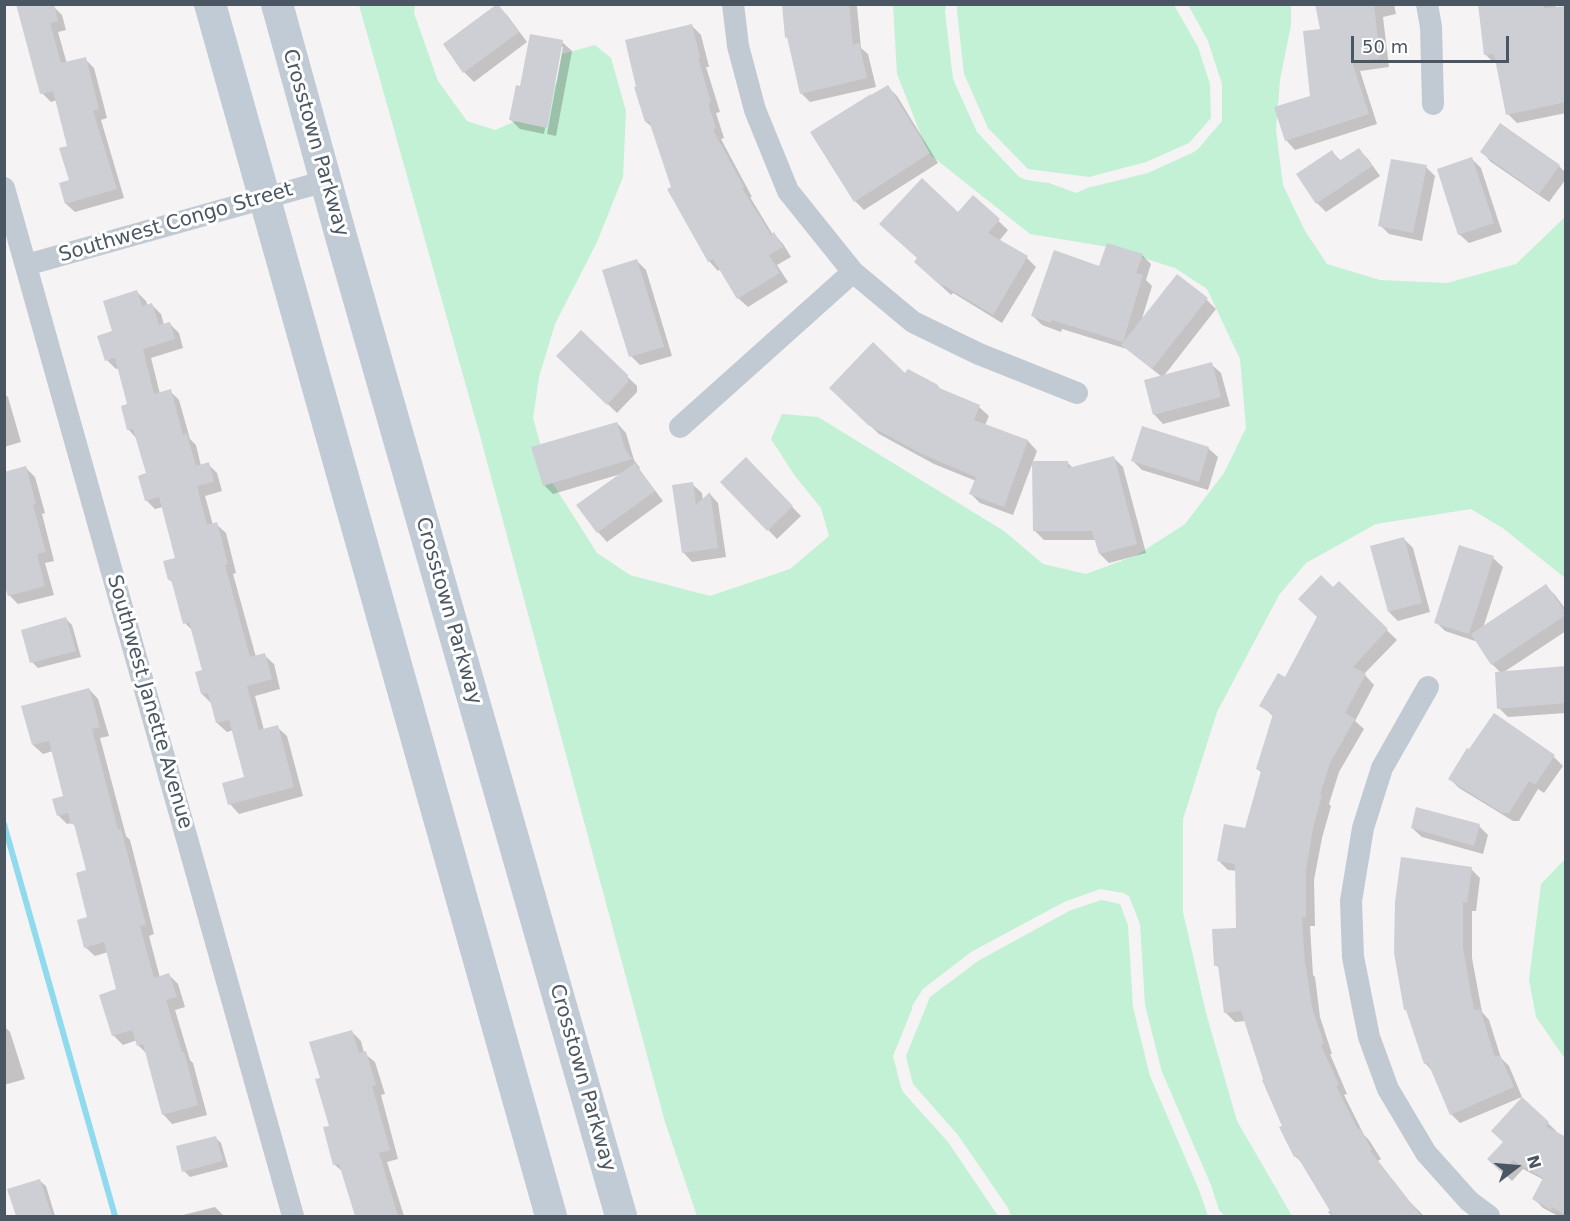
<!DOCTYPE html>
<style>
body{margin:0}
#map{position:relative;width:1570px;height:1221px;overflow:hidden;background:#f5f3f3;font-family:"DejaVu Sans",sans-serif}
canvas{display:block}
.frame{position:absolute;inset:0;border:6px solid #4a5661;pointer-events:none}
.north{position:absolute;left:1486px;top:1137px;width:60px;height:60px;-webkit-text-stroke:4px #fff;paint-order:stroke;rotate:74deg;font-size:16px;font-weight:700;line-height:24px;text-align:center;color:#4a5661}
.north::after{content:'';display:block;margin:auto;width:21px;height:27px;background:#4a5661;clip-path:polygon(50% 0,100% 100%,50% 72%,0 100%)}
.scale{position:absolute;left:1351px;top:36px;width:158px;height:27px;box-sizing:border-box;border:3px solid #4a5661;border-top:0;padding-left:8px;font-size:18px;line-height:21px;white-space:nowrap;color:#4a5661;-webkit-text-stroke:4px #fff;paint-order:stroke}
</style>
<div id="map">
<canvas width="1570" height="1221"></canvas>
<div class="frame"></div>
<div class="north">N</div>
<div class="scale">50 m</div>
</div>
<script>
const ctx = document.querySelector('canvas').getContext('2d');
ctx.lineJoin = 'round';
function fill(path, color) { ctx.fillStyle = color; ctx.fill(path, 'evenodd'); }
function trace(path, color, width, dash) { ctx.strokeStyle = color; ctx.lineWidth = width; ctx.lineCap = dash ? 'butt' : 'round'; ctx.setLineDash(dash || []); ctx.stroke(path); }
function write(font, color, halo, rows, align = 'center') {
  ctx.font = font + ' "DejaVu Sans",sans-serif'; ctx.lineWidth = 6; ctx.setLineDash([]); ctx.textBaseline = 'middle'; ctx.strokeStyle = halo; ctx.fillStyle = color; for (const [text, x, y, turn = 0] of rows) {
    ctx.save(); ctx.translate(x, y); ctx.rotate((+turn || 0) * Math.PI / 180); ctx.textAlign = isNaN(turn) ? turn : align; if (halo) ctx.strokeText(text, 0, 0); ctx.fillText(text, 0, 0); ctx.restore();
  }
}
const green = new Path2D(`
 M359,5H415L414,13L438,81L467,121L495,130L523,118L557,82L562,54L595,45L611,58L626,111L623,177L597,242L555,324L539,377L533,418L550,479L597,553L630,575L710,596L790,569L829,536L821,508L795,476L771,439L782,414L818,417L1004,531L1043,564L1086,574L1137,555L1185,524L1224,473L1246,428L1240,359L1207,289L1175,268L1108,247L1030,234L928,153L897,74L893,5H946L945,12L953,79L977,132L1019,177L1026,180L1049,183L1076,193L1087,188L1148,173L1194,152L1198,149L1222,121V84L1208,41L1188,5H1291V25L1280,80L1276,130L1283,185L1305,231L1327,264L1380,280L1447,283L1516,264L1565,217V578L1504,529L1471,509L1376,524L1306,563L1279,595L1217,712L1183,819V912L1206,1013L1237,1121L1292,1216H1225L1219,1210L1211,1185L1162,1072L1145,1005L1140,924L1129,896L1123,893L1100,889L1064,902L971,952L923,989L912,1006V1009L893,1056L901,1087L903,1092L948,1142L998,1216H697L665,1122L479,432Z
 M957,5H1174L1198,47L1210,84L1211,118L1189,143L1146,162L1089,177L1028,169L988,128L964,74L957,11Z
 M1565,859V1059L1536,1017L1529,980L1541,884Z
 M1101,900L1120,904L1128,925L1133,1007L1150,1076L1199,1190L1208,1216H1011L1008,1208L958,1135L913,1084L906,1056L930,997L978,961L1069,911Z`);
const shadow = new Path2D(`
 M17,4L53,6L62,15L66,30L58,32L67,64L85,59L94,68L107,118L101,120L124,198L75,212L66,204L61,184L71,181L69,147L57,100L51,102L42,93Z
 M784,4H855L857,7L861,48L868,54L876,87L810,102L801,93L788,39L787,37Z
 M1317,4H1394L1396,14L1383,17L1389,67L1360,71L1377,124L1295,150L1286,140L1312,97L1322,31Z
 M1555,4L1556,8L1566,7V113L1517,123L1508,114L1497,63H1494L1485,54L1480,7L1477,5Z
 M498,6L507,15L527,42L474,82L464,72L445,45Z
 M692,26L701,35L709,67H706L720,112L716,113L724,138L721,139L752,197H750L773,235L774,234L783,244L791,257L777,265L788,282L748,307L738,298L721,269L718,271L709,261L672,188L653,128L646,122Z
 M562,42L572,51L556,136L547,134L563,47H560L544,134L520,129L511,120L522,88Z
 M888,87L897,96L938,163L864,210L855,201Z
 M1359,150L1368,159L1380,176L1326,212L1317,203L1332,152L1342,162Z
 M1482,152L1559,166L1566,173V179L1549,202L1491,162Z
 M1472,159L1481,168L1502,232L1469,243L1459,234Z
 M1426,167L1435,176L1422,241L1389,234L1380,225Z
 M973,197L1008,230L999,241L1027,258L1036,267L1002,323L953,293L951,295L925,271L919,259Z
 M1142,255L1151,264L1146,280L1152,286L1141,322L1177,276L1207,300L1216,309L1163,377L1211,364L1221,373L1230,406L1163,424L1154,414L1162,377L1127,349L1062,329L1061,332L1042,325L1033,316L1100,268Z
 M637,261L646,270L672,356L640,365L631,356Z
 M137,292L146,301L148,306L152,305L161,314L164,325L169,323L179,333L183,348L151,358L160,394L170,391L179,400L190,439L196,445L201,466L208,464L217,473L222,491L205,496L213,525L216,524L226,533L236,573L233,574L256,657L264,655L274,664L280,689L255,696L264,730L277,727L287,736L303,796L239,814L230,804L246,778L234,730L227,732L217,723L212,704L202,694L204,671L194,632L185,623L174,584L169,579L177,559L163,507L155,509L146,500L148,474L137,439L128,429L129,405L119,368L116,369L107,360L114,332Z
 M581,332L637,386V392L617,413L558,356Z
 M908,371L938,386L942,391L979,407L989,416L985,425L1028,441L1037,451L1013,515L980,503L971,494L976,481L934,464L879,434L831,388L906,376Z
 M4,394L8,397L21,442L4,447Z
 M617,423L626,433L634,460L640,468L639,469L663,501L607,542L598,532L621,474L553,494L544,485Z
 M1208,448L1218,457L1208,490L1142,470L1133,461Z
 M1113,457L1123,467L1146,553L1109,563L1100,554L1096,540H1044L1034,530L1067,462L1073,468Z
 M746,459L801,516L777,539L722,482Z
 M26,468L35,477L45,513L42,514L54,561L45,563L54,595L18,604L9,595Z
 M692,484L702,493L703,500L710,494L718,503L726,557L692,562L683,552Z
 M1404,539L1413,548L1430,612L1398,621L1389,612Z
 M1460,547L1493,558L1503,567L1483,628L1546,586L1555,595L1566,610V631L1504,672L1566,668V713L1508,717L1499,708L1501,673L1492,664L1478,642L1445,631L1436,622Z
 M1339,584L1397,640L1364,674L1374,685L1355,721L1364,729L1339,772L1329,804L1331,806L1322,838L1314,880L1315,926H1310L1313,975L1315,977L1320,1017L1332,1054H1330L1347,1094L1344,1095L1364,1135L1369,1140L1381,1159L1378,1161L1410,1202L1424,1216H1332L1328,1212L1331,1210L1304,1165L1295,1156L1246,1021L1235,1022L1226,1013L1220,969L1216,965L1238,930L1237,871L1228,870L1219,861L1246,829L1262,773L1257,769L1274,717L1261,705L1285,679L1333,590Z
 M66,619L72,625L81,657L38,668L32,662Z
 M89,689L98,699L109,736L100,738L126,836L130,840L154,934L149,936L160,978L169,975L178,984L185,1007L175,1010L190,1060L193,1063L207,1115L172,1124L163,1114L147,1054L138,1045L137,1040L123,1045L113,1035L118,990L108,952L95,956L85,947L89,918L87,871L77,828L72,823L67,824L58,815L65,797L53,751L43,754L33,745Z
 M1495,715L1554,757L1563,766L1544,793L1538,789L1519,821H1513L1459,788L1450,779Z
 M1479,826L1488,835L1483,854L1422,837L1412,828Z
 M1471,869L1480,878L1476,911H1472V958L1482,1012L1489,1020L1501,1058L1509,1066L1522,1097L1460,1123L1451,1114L1433,1072L1425,1063L1409,1012Z
 M4,1026L10,1032L25,1079L4,1085Z
 M351,1031L361,1041L364,1053L375,1062L385,1094L381,1095L398,1159L387,1162L404,1216H353H356L344,1173L335,1165L331,1127L322,1079Z
 M1548,1123L1557,1132L1556,1133L1566,1139V1216H1558L1543,1208L1533,1198L1544,1180L1523,1169L1512,1181L1489,1159Z
 M215,1137L221,1143L228,1167L190,1177L184,1171Z
 M40,1181L46,1186L55,1216H17L9,1190Z
 M215,1207L224,1216H179Z`);
const stream = new Path2D(`
 M4,824L115,1216`);
const building = new Path2D(`
 M16,4H54L58,21L50,23L61,63L86,57L99,109L93,111L117,189L65,204L59,183L69,180L59,148L67,146L53,91L40,94Z
 M497,4H498L519,32L463,73L443,44Z
 M782,4H849L853,45L859,43L867,78L800,94L787,37L785,38Z
 M1315,4H1374L1380,58L1352,62L1369,114L1285,141L1274,107L1310,96L1303,31L1320,29Z
 M1478,4H1544V8L1566,6V102L1506,115L1494,54L1484,55Z
 M692,24L700,57L698,58L711,102L708,103L716,128L713,130L744,187L742,188L771,235L774,232L783,247L769,255L780,273L737,299L713,259L708,262L667,189L671,187L649,121L645,122L634,87H636L625,40Z
 M530,34L563,40L547,128L509,120L516,85L520,86Z
 M888,85L930,153L854,202L810,132L871,94V95Z
 M1500,123L1560,165L1539,194L1480,152Z
 M1359,148L1372,166L1316,204L1296,174L1332,150L1339,161Z
 M1472,157L1494,223L1458,235L1437,169Z
 M1391,159L1427,165L1413,233L1378,226Z
 M922,178L958,212L973,195L1000,219L988,233L1028,256L993,315L943,285L941,286L914,262L917,258L879,224Z
 M1107,243L1143,254L1136,273L1143,275L1123,342L1052,320L1051,323L1031,316L1054,250L1099,266Z
 M637,259L664,347L629,357L602,270Z
 M1177,274L1208,298L1152,369L1121,345Z
 M137,290L142,306L152,303L159,325L170,322L175,339L143,349L154,394L171,389L183,435L187,434L196,466L209,462L214,482L197,486L207,525L217,522L228,564L225,565L250,657L265,653L272,679L247,686L259,730L278,725L294,787L228,805L222,783L244,777L229,720L216,723L208,693L201,694L195,672L202,670L189,622L183,624L171,579L168,580L163,561L175,558L159,497L145,501L138,476L146,473L133,429L127,430L121,406L127,404L115,358L105,361L97,336L112,331L103,301Z
 M581,330L628,375V382L607,405L556,356Z
 M873,342L905,373L908,369L938,385L937,387L980,405L974,420L1028,440L1004,507L969,494L976,477L924,455L868,425L829,388Z
 M1212,362L1221,397L1153,415L1144,380Z
 M617,422L625,449L632,459L543,486L531,447Z
 M1142,426L1209,447L1199,482L1131,461Z
 M1114,456L1137,544L1099,554L1092,531H1033L1032,461H1068V468Z
 M746,457L793,506L767,531L720,482Z
 M635,463L655,491L597,533L576,505Z
 M26,466L36,504L33,505L46,552L37,554L45,586L8,596L4,584V472Z
 M693,482L696,505L710,492L718,548L682,553L672,485Z
 M1404,537L1422,603L1388,612L1370,546Z
 M1459,545L1494,556L1469,634L1434,623Z
 M1321,575L1333,587L1339,581L1388,629L1353,667L1366,674L1345,713L1355,719L1330,763L1320,795H1322L1313,828L1306,870V917H1302L1305,966H1306L1312,1007L1324,1044L1321,1045L1339,1085L1336,1086L1358,1130L1360,1129L1372,1150L1370,1151L1421,1216H1333L1297,1156L1294,1157L1279,1127L1282,1126L1262,1080L1263,1079L1241,1011L1224,1013L1218,965L1214,966L1212,929L1236,928L1235,864L1217,861L1224,824L1245,828L1261,771L1256,769L1273,714L1259,706L1278,673L1285,677L1317,617L1298,599Z
 M1546,584L1566,613V615L1491,665L1471,634Z
 M66,617L76,651L30,663L21,630Z
 M1566,666V703L1497,709L1495,672Z
 M89,688L100,727L92,729L118,830L121,829L146,925L140,926L154,978L169,973L177,997L166,1000L182,1052H184L198,1105L162,1115L143,1044L137,1046L132,1030L112,1036L99,995L116,989L104,942L84,948L77,920L87,917L76,873L86,870L74,824H71L68,813L57,816L52,799L63,796L49,741L32,745L21,706Z
 M1494,713L1555,755L1535,785L1529,781L1509,813H1502L1448,779L1467,748L1469,749Z
 M1416,807L1480,824L1474,846L1411,828Z
 M1401,857L1472,867L1467,903L1463,902V948L1474,1010L1480,1009L1495,1057L1500,1055L1514,1087L1450,1115L1428,1063L1424,1064L1406,1010H1404L1394,953L1395,902Z
 M352,1030L359,1053L366,1051L376,1085L372,1086L390,1150L379,1153L398,1216H355L339,1164L333,1165L323,1127L329,1126L315,1079L320,1078L309,1042Z
 M1522,1097L1549,1122L1545,1126L1566,1137V1215L1552,1207L1551,1210L1532,1199L1543,1178L1513,1160L1502,1173L1487,1159L1503,1142L1491,1131Z
 M216,1136L223,1161L182,1172L176,1146Z
 M40,1179L52,1216H16L7,1189Z`);
const minor = new Path2D(`
 M733,4L738,46L755,110L788,191L853,272L913,322L979,354L1077,393
 M1427,4L1431,27L1433,104
 M4,188L293,1216
 M26,265L326,181
 M680,427L853,272
 M1428,687L1382,768L1363,828L1351,901L1353,957L1369,1037L1388,1089L1426,1153L1469,1201L1489,1216`);
const secondary = new Path2D(`
 M210,4L551,1216
 M277,4L342,240L621,1216`);
const streetNames = [
 ["Crosstown Parkway",315,143,74],
 ["Southwest Congo Street",176,223,-16],
 ["Crosstown Parkway",448,611,74],
 ["Southwest Janette Avenue",149,702,74],
 ["Crosstown Parkway",582,1078,74]
];
fill(green, '#c3f1d5');
fill(shadow, '#0003');
trace(stream, '#90daee', 6);
fill(building, '#cdcfd5');
trace(minor, '#c1cad2', 22);
trace(secondary, '#c1cbd6', 32);
write('20px', '#4a5661', '#fff', streetNames);
</script>
